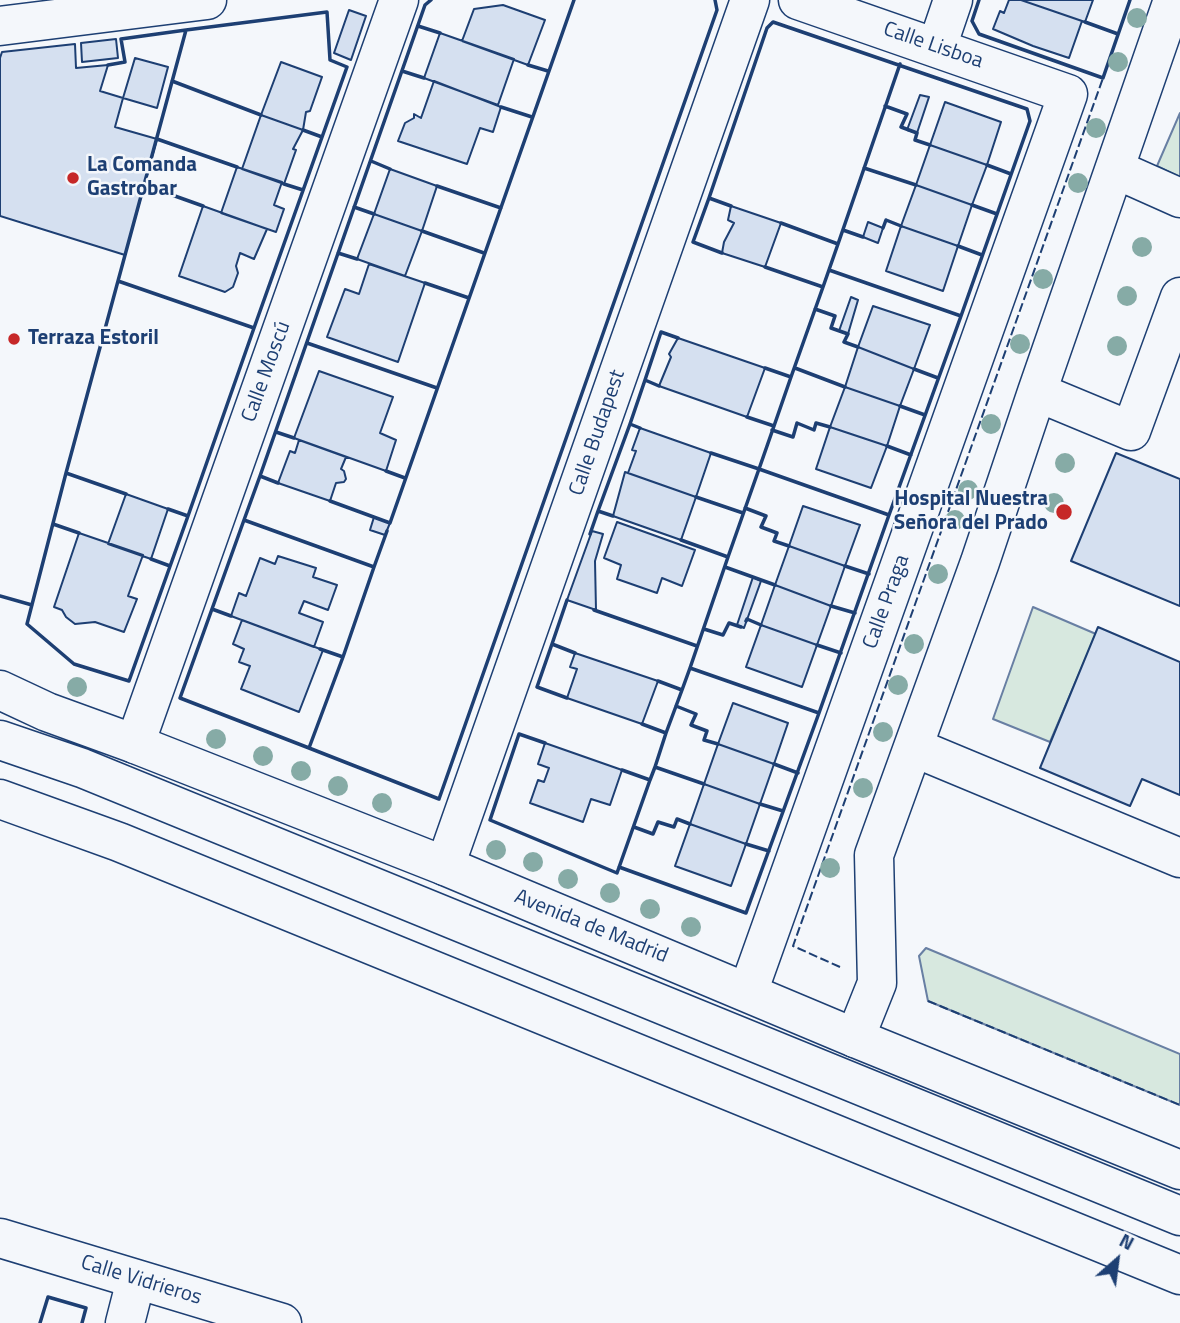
<!DOCTYPE html>
<meta charset="utf-8">
<style>
body{margin:0}
#map{position:relative;width:1180px;height:1323px;overflow:hidden;background:#f4f7fb;font-family:"Titillium Web",sans-serif}
canvas{display:block}
.north{position:absolute;left:1082px;top:1225px;width:70px;height:70px;-webkit-text-stroke:5px #f4f7fb;paint-order:stroke;rotate:28deg;font-size:19px;font-weight:700;line-height:28px;text-align:center;color:#1d3f73}
.north::after{content:'';display:block;margin:auto;width:24px;height:32px;background:#1d3f73;clip-path:polygon(50% 0,100% 100%,50% 72%,0 100%)}
</style>
<div id="map">
<canvas width="1180" height="1323"></canvas>
<div class="north">N</div>
</div>
<script>
const ctx = document.querySelector('canvas').getContext('2d');
ctx.lineJoin = 'round';
function fill(path, color) { ctx.fillStyle = color; ctx.fill(path, 'evenodd'); }
function trace(path, color, width, dash) { ctx.strokeStyle = color; ctx.lineWidth = width; ctx.lineCap = dash ? 'butt' : 'round'; ctx.setLineDash(dash || []); ctx.stroke(path); }
function write(font, color, halo, rows, align = 'center') {
  ctx.font = font + ' "Titillium Web",sans-serif'; ctx.lineWidth = 5; ctx.setLineDash([]); ctx.textBaseline = 'middle'; ctx.strokeStyle = halo; ctx.fillStyle = color; for (const [text, x, y, turn = 0] of rows) {
    ctx.save(); ctx.translate(x, y); ctx.rotate((+turn || 0) * Math.PI / 180); ctx.textAlign = isNaN(turn) ? turn : align; if (halo) ctx.strokeText(text, 0, 0); ctx.fillText(text, 0, 0); ctx.restore();
  }
}
const green = new Path2D(`
 M1180,113V177L1157,166Z
 M1033,607L1096,634L1050,742L993,719Z
 M926,948L1180,1054V1105L928,1001L919,956Z`);
const building = new Path2D(`
 M1009,0H1021L1082,21L1069,58L1033,46L993,29L1000,11L1004,13Z
 M1021,0H1093L1085,22Z
 M503,5L545,20L528,65L462,41L474,9Z
 M349,10L366,16L351,60L334,53Z
 M440,33L514,59L498,105L424,78Z
 M116,39L118,58L82,62L81,43Z
 M75,44L76,68L108,65L100,91L123,98L115,127L157,139L125,255L0,216V58L2,52Z
 M135,58L168,67L157,108L123,98Z
 M281,62L322,77L310,111L306,112L303,130L261,115Z
 M434,81L501,107L493,132L480,128L467,164L398,141L405,123L414,118V114L421,118Z
 M920,95L929,97L917,133L907,130Z
 M945,102L1001,122L987,165L930,145Z
 M261,115L303,130L293,149L296,150L284,184L242,169Z
 M930,145L987,165L972,205L916,185Z
 M237,167L282,182L274,205L284,209L276,232L221,213Z
 M390,169L437,186L422,231L374,214Z
 M916,185L972,205L958,246L901,226Z
 M203,206L267,229L254,259L240,253L236,266L238,273L233,287L225,292L179,276Z
 M731,206L781,223L765,267L722,253L724,242L734,223L728,220Z
 M374,214L422,231L405,276L357,259Z
 M868,222L883,228L878,243L863,237Z
 M901,226L958,246L943,291L886,271Z
 M369,264L425,283L398,362L327,337L345,289L359,294Z
 M851,297L858,300L848,334L839,331Z
 M873,306L930,325L914,369L858,347Z
 M678,338L765,368L747,417L659,386L671,357L669,354Z
 M858,347L914,369L900,406L845,387Z
 M319,371L393,397L380,433L396,440L386,471L294,438Z
 M845,387L900,406L887,446L830,427Z
 M830,427L887,446L871,488L816,469Z
 M640,428L711,453L696,497L628,473L636,451L632,450Z
 M299,440L346,457L341,469L344,471L346,479L344,482L336,483L330,501L278,483L290,451L295,453Z
 M1116,453L1180,479V606L1071,561Z
 M625,472L696,497L681,540L613,516Z
 M126,494L168,509L151,559L108,544Z
 M803,506L860,525L845,566L789,546Z
 M374,517L390,523L385,535L370,530Z
 M617,522L695,550L682,586L662,578L657,593L617,579L621,565L604,558Z
 M592,531L603,534L595,561L596,610L567,600Z
 M79,533L143,555L128,596L137,599L124,632L95,622L75,624L66,617L62,610L54,607Z
 M789,546L845,566L831,606L775,585Z
 M278,556L316,568L313,577L337,585L328,610L304,601L299,613L323,622L314,647L231,616L239,593L246,596L260,558L275,564Z
 M753,577L761,581L744,628L737,625Z
 M775,585L831,606L817,645L761,625Z
 M242,620L323,650L299,712L241,689L250,666L239,662L244,649L233,644Z
 M761,625L817,645L802,687L746,667Z
 M1098,627L1180,662V795L1142,779L1130,806L1040,768Z
 M575,653L658,681L642,724L567,698L577,669L570,667Z
 M733,703L788,723L774,764L718,744Z
 M545,743L622,770L610,805L591,799L583,822L530,803L538,780L544,782L549,768L538,764Z
 M718,744L774,764L760,804L704,784Z
 M704,784L760,804L746,844L690,824Z
 M690,824L746,844L731,886L675,866Z`);
const minor = new Path2D(`
 M0,26L207,0
 M937,47L953,0
 M1115,169L1180,198
 M1037,392L1131,431L1180,297
 M135,744L399,0
 M913,747L1180,858
 M445,866L750,0
 M748,992L1068,94L798,0
 M855,1038L877,983L874,855L980,562L1037,392L1173,0
 M0,1238L282,1323
 M125,1323L136,1280`);
const major = new Path2D(`
 M0,690L47,712L135,744L445,866L855,1038L1180,1170
 M0,740L82,768L1180,1216
 M0,799L119,842L1180,1275`);
const fence = new Path2D(`
 M840,967L793,946L1103,78
 M928,1001L1180,1105`);
const wall = new Path2D(`
 M979,0L972,21L979,34L1103,78L1130,0
 M327,12L330,60L347,67L254,328L118,281L186,30Z
 M1085,22L1118,34
 M418,26L440,33
 M108,65L125,62L121,39L186,30
 M528,65L548,71
 M402,71L424,78
 M172,81L261,115
 M885,106L907,114L901,127L917,133L915,140L930,145
 M501,107L532,117
 M303,130L322,137
 M157,139L237,167
 M371,161L390,169
 M987,165L1011,174
 M864,168L916,185
 M284,184L303,190
 M144,185L203,206
 M437,186L501,208
 M709,198L767,28L773,22L1027,109L1030,121L961,316L829,270
 M972,205L997,214
 M354,207L374,214
 M883,228L886,220L901,226
 M843,230L863,237
 M422,231L484,253
 M838,244L900,64
 M958,246L982,255
 M338,253L357,259
 M722,253L693,242L709,198L731,206
 M765,267L823,287L838,244L781,223
 M425,283L469,298
 M815,309L835,316L831,328L848,334L844,342L858,347
 M307,343L437,388
 M795,368L845,387
 M914,369L938,378
 M791,377L823,287
 M659,386L645,380L661,332L678,338
 M900,406L925,415
 M747,417L774,426L791,377L765,368
 M630,424L645,380
 M774,426L759,469L889,515L961,316
 M772,430L793,437L797,423L814,430L816,423L830,427
 M276,432L294,438
 M887,446L911,455
 M386,471L405,478
 M66,473L118,281
 M278,483L260,476L425,5L431,0
 M126,494L66,473L27,624L74,664L129,681L188,516L168,509
 M696,497L743,513
 M330,501L390,523L574,0
 M745,508L766,516L761,527L777,533L774,541L789,546
 M188,516L254,328
 M613,516L598,511L630,424L640,428
 M244,520L260,476
 M53,524L79,533
 M590,534L598,511
 M681,540L728,557L759,469L711,453
 M728,557L690,668L819,713L889,515
 M151,559L170,566
 M845,566L869,574
 M374,567L387,531
 M725,567L775,585
 M0,596L32,605
 M831,606L855,613
 M212,609L180,698L309,748L343,657
 M594,610L697,646
 M231,616L212,609L244,520L374,567L343,657L320,649
 M746,621L747,619L761,625
 M704,629L723,635L729,623L741,627
 M552,644L567,600
 M817,645L841,653
 M682,690L690,668
 M567,698L537,687L552,644L575,653
 M676,706L696,714L691,725L707,731L704,740L718,744
 M642,724L666,733L682,690L658,681
 M545,743L519,734L490,820L617,873L650,780L622,770
 M309,748L439,799L717,10L715,0
 M774,764L798,773
 M655,767L666,733
 M650,780L655,767L704,784
 M760,804L783,811
 M634,827L653,834L658,822L674,827L677,819L690,824
 M746,844L769,851
 M619,867L746,913L819,713
 M40,1323L48,1297L86,1308L82,1323`);
const trees = [
 [1137,18],
 [1118,62],
 [1096,128],
 [1078,183],
 [1142,247],
 [1043,279],
 [1127,296],
 [1020,344],
 [1117,346],
 [991,424],
 [1065,463],
 [968,490],
 [1054,503],
 [955,520],
 [938,574],
 [914,644],
 [898,685],
 [77,687],
 [883,732],
 [216,739],
 [263,756],
 [301,771],
 [338,786],
 [863,788],
 [382,803],
 [496,850],
 [533,862],
 [830,868],
 [568,879],
 [610,893],
 [650,909],
 [691,927]
];
const markers = [
 [73,178,7,"#c62828"],
 [14,339,7,"#c62828"],
 [1064,512,9,"#c62828"]
];
const streetNames = [
 ["Calle Lisboa",933,46,19],
 ["Calle Moscú",267,372,-70],
 ["Calle Budapest",598,433,-71],
 ["Calle Praga",887,602,-70],
 ["Avenida de Madrid",591,927,22],
 ["Calle Vidrieros",141,1281,17]
];
const poiNames = [
 ["La Comanda",87,166],
 ["Gastrobar",87,190],
 ["Terraza Estoril",28,339],
 ["Hospital Nuestra",1048,500,"right"],
 ["Señora del Prado",1048,524,"right"]
];
fill(green, '#d7e8df');
trace(green, '#687fa3', 2);
fill(building, '#d5e0f0');
trace(building, '#1d3f73', 2);
trace(minor, '#1d3f73', 41);
trace(major, '#1d3f73', 41);
trace(minor, '#f4f7fb', 38);
trace(major, '#f4f7fb', 38);
trace(fence, '#1d3f73', 2, [9, 3.5]);
trace(wall, '#1d3f73', 3.5);
ctx.fillStyle = '#86aba6';
for (const [x, y] of trees) { ctx.beginPath(); ctx.arc(x, y, 10, 0, 2 * Math.PI); ctx.fill(); }
for (const [x, y, r, color] of markers) { const dot = new Path2D(); dot.arc(x, y, r, 0, 2 * Math.PI); ctx.fillStyle = color; ctx.fill(dot); trace(dot, '#f4f7fb', 2.5); }
write('21px', '#1d3f73', '#f4f7fb', streetNames);
write('bold 21px', '#1d3f73', '#f4f7fb', poiNames, 'left');
</script>
